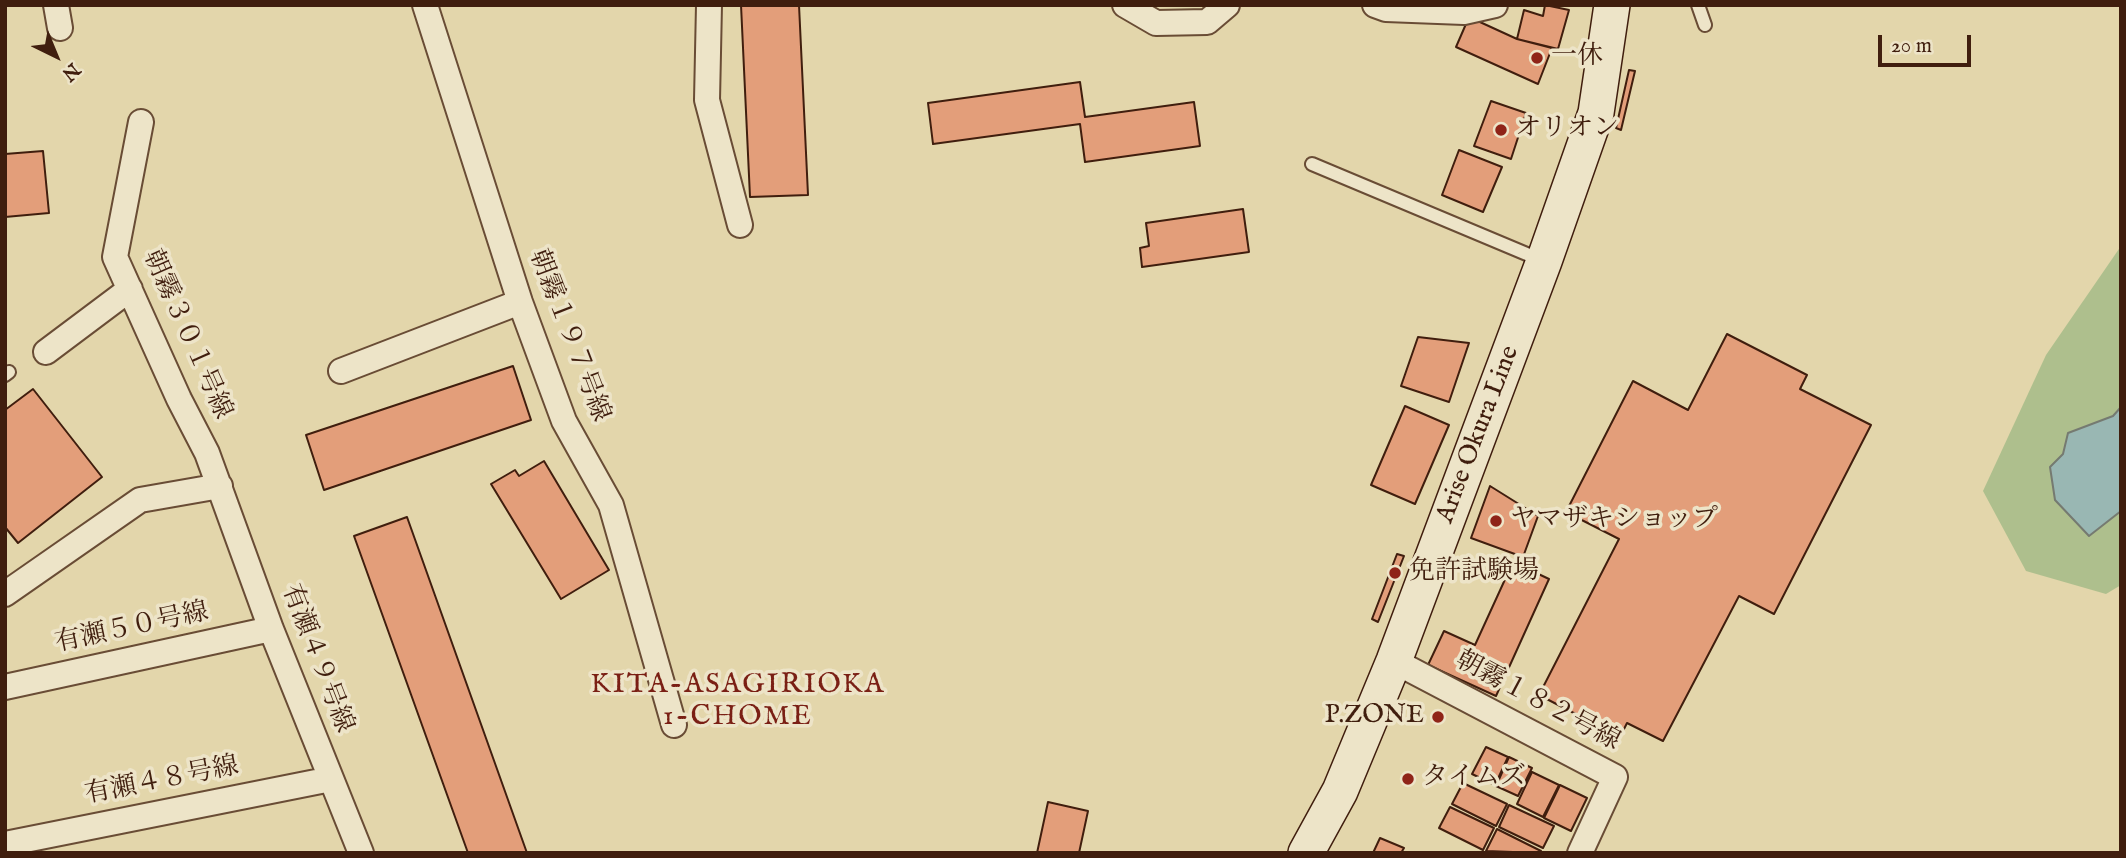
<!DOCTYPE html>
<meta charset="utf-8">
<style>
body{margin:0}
#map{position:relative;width:2126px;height:858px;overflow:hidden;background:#e3d6ab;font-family:"IM FELL English",serif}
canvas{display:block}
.frame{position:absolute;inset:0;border:7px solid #401e0e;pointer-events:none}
.north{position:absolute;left:21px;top:21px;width:70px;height:70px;-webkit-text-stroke:5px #ede4c8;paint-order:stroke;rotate:137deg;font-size:19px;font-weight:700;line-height:28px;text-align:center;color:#401e0e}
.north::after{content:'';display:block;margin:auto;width:24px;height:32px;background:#401e0e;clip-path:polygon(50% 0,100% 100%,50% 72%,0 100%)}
.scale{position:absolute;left:1878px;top:35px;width:93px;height:32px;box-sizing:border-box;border:4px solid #401e0e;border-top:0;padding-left:9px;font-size:21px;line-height:24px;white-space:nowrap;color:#401e0e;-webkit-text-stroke:5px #ede4c8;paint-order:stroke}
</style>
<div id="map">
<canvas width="2126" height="858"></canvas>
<div class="frame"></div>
<div class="north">N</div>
<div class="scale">20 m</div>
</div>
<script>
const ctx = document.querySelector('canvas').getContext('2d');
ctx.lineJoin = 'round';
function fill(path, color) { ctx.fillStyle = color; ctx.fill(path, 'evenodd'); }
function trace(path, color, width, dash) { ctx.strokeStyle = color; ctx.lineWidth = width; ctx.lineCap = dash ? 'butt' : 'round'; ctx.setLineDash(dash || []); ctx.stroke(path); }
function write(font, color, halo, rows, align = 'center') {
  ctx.font = font + ' "IM FELL English","Noto Serif JP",serif'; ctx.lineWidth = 7; ctx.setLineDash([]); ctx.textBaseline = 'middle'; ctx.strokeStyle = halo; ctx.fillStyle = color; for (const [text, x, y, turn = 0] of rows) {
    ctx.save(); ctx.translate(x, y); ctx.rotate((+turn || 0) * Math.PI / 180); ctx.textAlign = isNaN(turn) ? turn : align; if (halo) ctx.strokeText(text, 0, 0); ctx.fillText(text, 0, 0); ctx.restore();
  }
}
const green = new Path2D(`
 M2121,246V585L2106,594L2026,571L1983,491L2046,355Z`);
const water = new Path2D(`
 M2121,407V511L2089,536L2055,500L2050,467L2063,454L2068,433L2113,416Z`);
const building = new Path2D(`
 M741,5H799L808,195L750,197Z
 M1545,5L1569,10L1558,49L1517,39L1524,10L1543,16Z
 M1469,17L1517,39L1552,48L1538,84L1456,47Z
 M1629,70L1635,71L1621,130L1616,128Z
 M1080,82L1085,117L1194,102L1200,146L1085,162L1080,124L933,144L928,103Z
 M1491,101L1526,113L1511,159L1474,146Z
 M1459,150L1502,167L1483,212L1442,195Z
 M43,151L49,213L5,217V154Z
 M1243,209L1249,252L1142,267L1140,248L1149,246L1146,223Z
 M1727,334L1807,375L1800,389L1871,425L1774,614L1739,596L1663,741L1627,723L1620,737L1539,695L1619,539L1566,512L1633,381L1688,410Z
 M1418,337L1469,343L1449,402L1401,386Z
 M513,366L531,420L324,490L306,435Z
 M33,389L102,477L18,543L5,527V410Z
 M1405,406L1449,425L1415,504L1371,485Z
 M544,461L609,570L561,599L491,484L515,470L519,476Z
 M1490,486L1538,516L1523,557L1471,538Z
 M407,517L527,853H468L354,536Z
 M1397,554L1404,556L1378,622L1372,619Z
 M1513,562L1549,579L1496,696L1428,665L1444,631L1475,645Z
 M1486,747L1508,757L1495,785L1472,774Z
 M1509,757L1532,768L1518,796L1496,786Z
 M1532,772L1559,785L1543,817L1517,804Z
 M1463,783L1507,804L1496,826L1452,804Z
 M1560,785L1587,798L1571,831L1544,818Z
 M1048,802L1088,811L1079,853H1037Z
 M1509,805L1554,826L1543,848L1499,827Z
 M1450,807L1494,828L1483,850L1439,828Z
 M1497,829L1541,851L1540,853L1486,851Z
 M1380,838L1404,848L1401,853H1373Z`);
const lane = new Path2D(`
 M1698,5L1705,25
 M1312,164L1541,260
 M5,375L9,372`);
const street = new Path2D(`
 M56,5L60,28
 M425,5L520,302L564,421L611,505L674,725
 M709,5L707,100L740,225
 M1125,5L1156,23L1207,22L1227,5
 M1375,5L1386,9L1464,12L1495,5
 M141,122L115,257L179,399L207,453L271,629L361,853
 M46,352L130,289
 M341,371L520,302
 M5,594L140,500L220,486
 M1394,661L1615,777L1580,853
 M5,687L271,629
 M5,844L331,779`);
const secondary = new Path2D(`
 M1306,853L1340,791L1394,661L1544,261L1596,113L1612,5`);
const markers = [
 [1537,58,7,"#8f2418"],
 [1501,130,7,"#8f2418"],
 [1496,521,7,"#8f2418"],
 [1395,573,7,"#8f2418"],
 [1438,717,7,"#8f2418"],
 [1408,779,7,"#8f2418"]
];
const poiNames = [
 ["一休",1551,58],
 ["オリオン",1515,130],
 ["ヤマザキショップ",1510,521],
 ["免許試験場",1409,573],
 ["P.ZONE",1424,717,"right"],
 ["タイムズ",1422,779]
];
const streetNames = [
 ["朝霧３０１号線",186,335,66],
 ["朝霧１９７号線",568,336,69],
 ["Arise Okura Line",1479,435,-69],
 ["有瀬５０号線",132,629,-12],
 ["有瀬４９号線",316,659,69],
 ["朝霧１８２号線",1537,702,28],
 ["有瀬４８号線",162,782,-11]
];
const neighbourhoodNames = [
 ["KITA-ASAGIRIOKA",738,686],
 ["1-CHOME",738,718]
];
fill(green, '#aebf8d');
fill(water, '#99b7b3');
trace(water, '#757a71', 2);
fill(building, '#e39e7a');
trace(building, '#401e0e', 2);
trace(lane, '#694c35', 16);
trace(street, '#694c35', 28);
trace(secondary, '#401e0e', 38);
trace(lane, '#ede4c8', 12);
trace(street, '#ede4c8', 24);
trace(secondary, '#ede4c8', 35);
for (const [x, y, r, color] of markers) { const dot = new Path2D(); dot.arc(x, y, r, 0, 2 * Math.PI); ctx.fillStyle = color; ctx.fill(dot); trace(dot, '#ede4c8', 2.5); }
write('26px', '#401e0e', '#ede4c8', poiNames, 'left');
write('26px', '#401e0e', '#ede4c8', streetNames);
ctx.letterSpacing = '2px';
write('28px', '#7a1f14', '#ede4c8', neighbourhoodNames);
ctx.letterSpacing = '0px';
</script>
